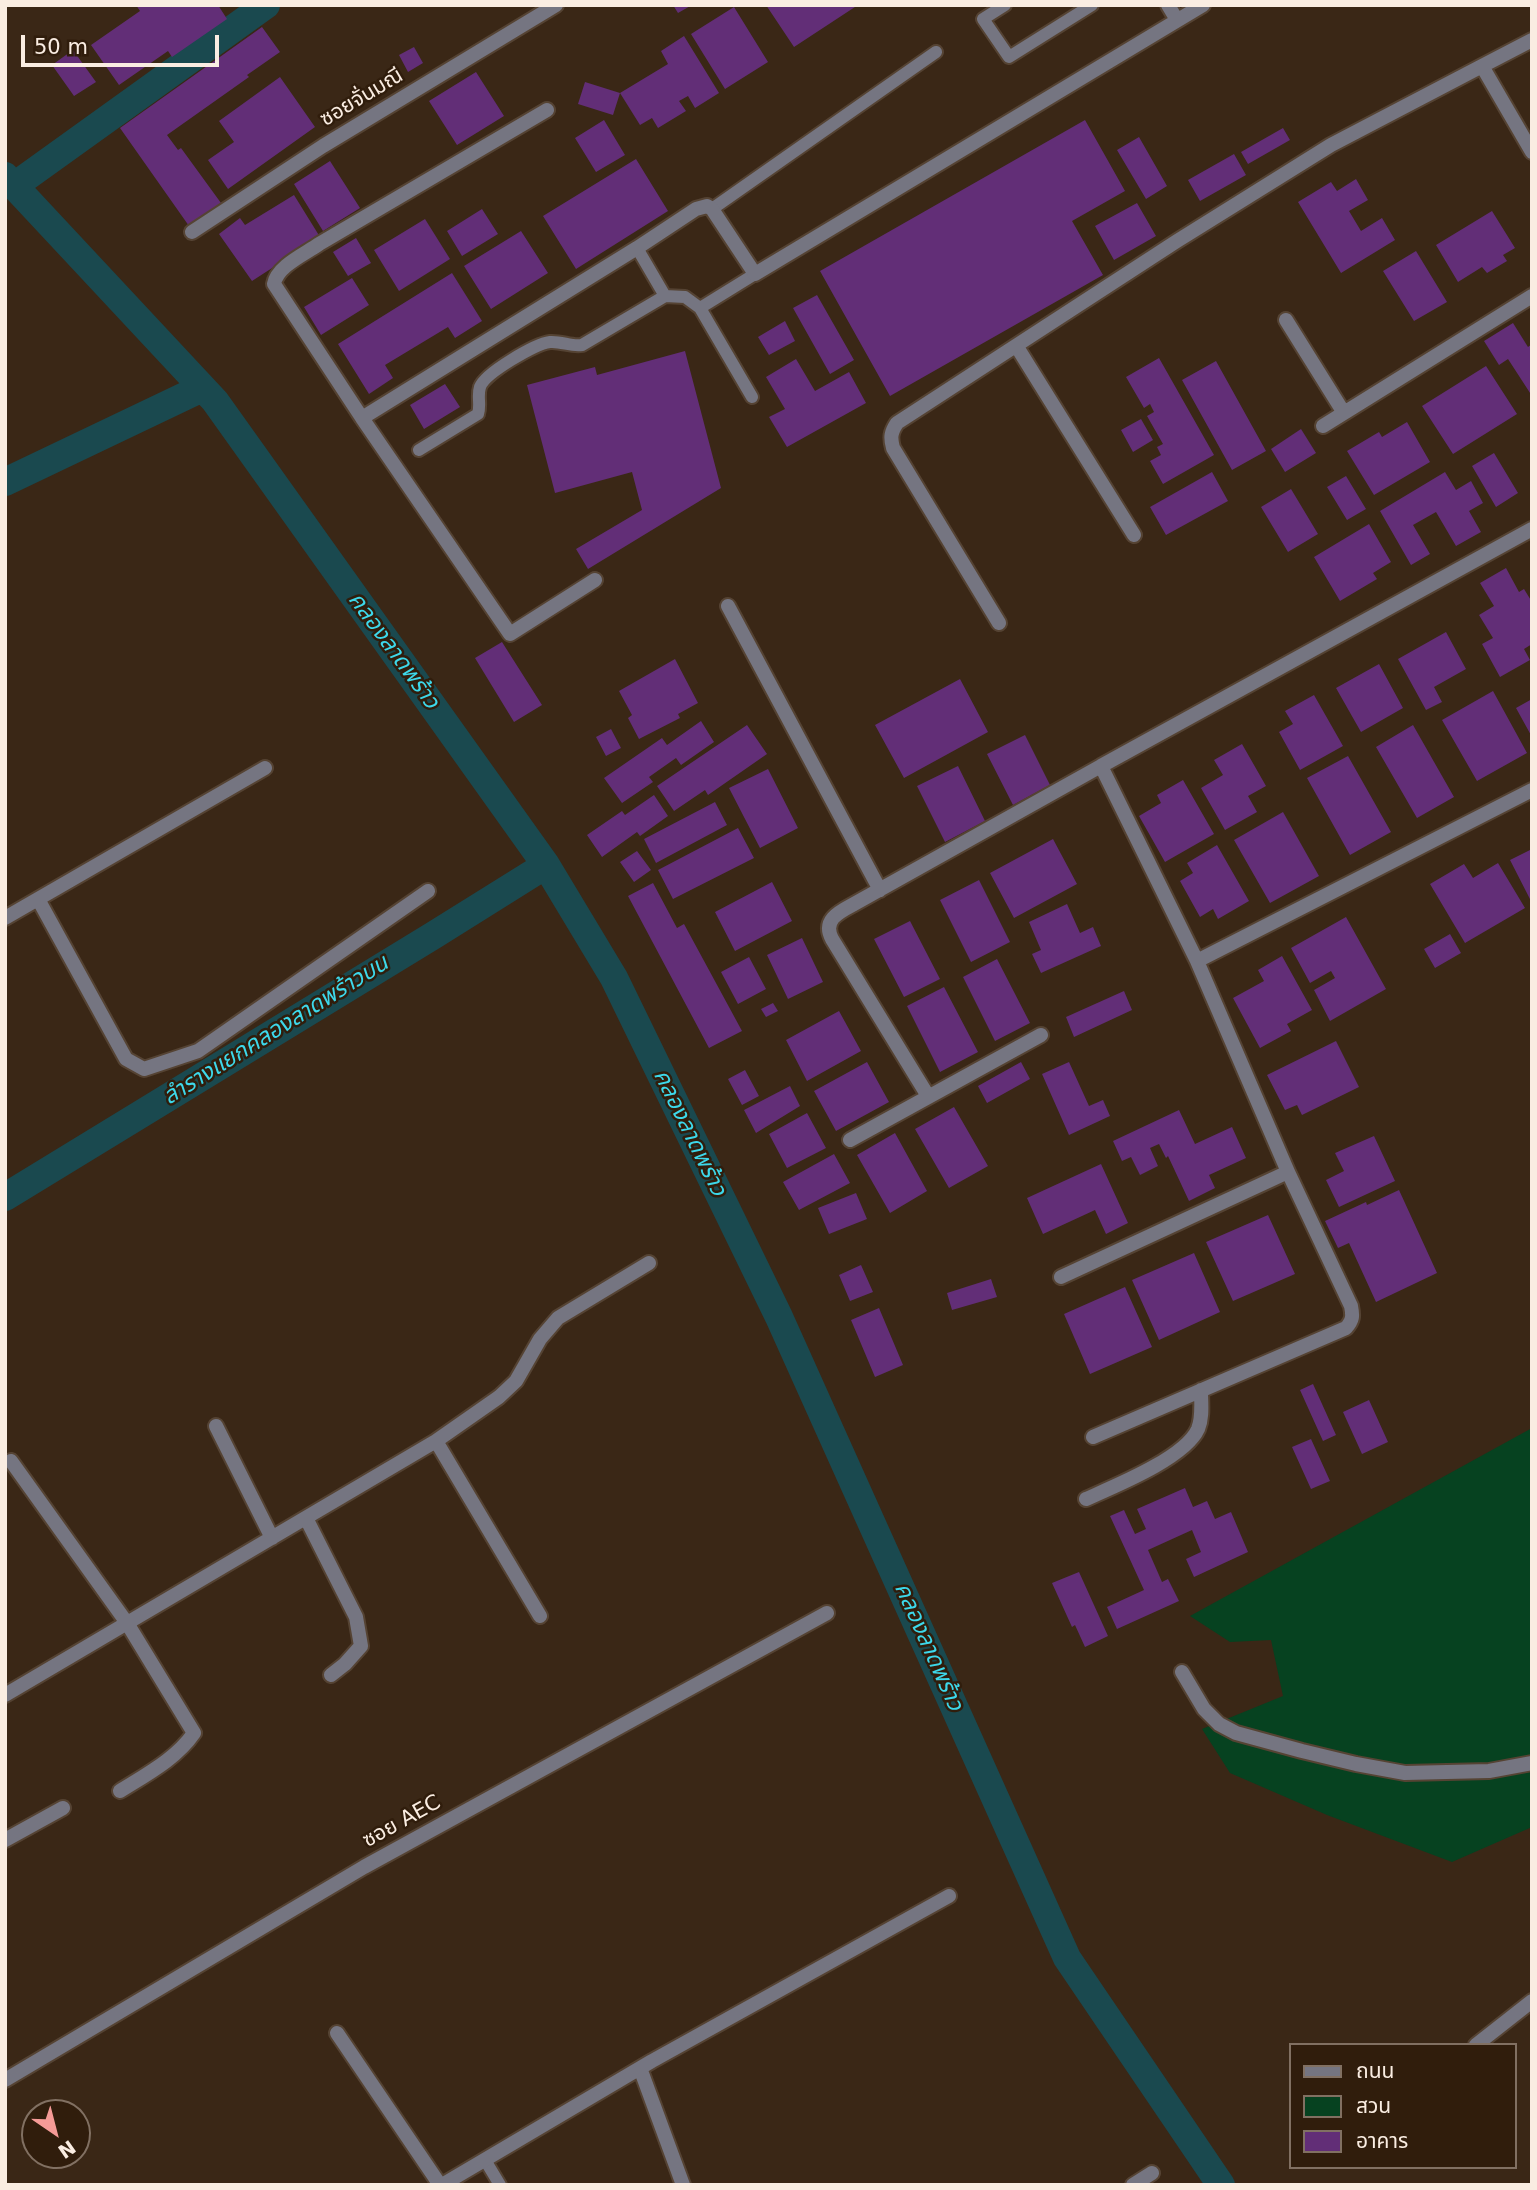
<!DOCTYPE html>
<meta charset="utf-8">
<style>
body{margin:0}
#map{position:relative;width:1537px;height:2190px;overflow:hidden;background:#3a2716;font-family:"DejaVu Sans","Noto Sans Thai",sans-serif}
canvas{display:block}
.frame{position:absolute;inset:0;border:7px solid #faede2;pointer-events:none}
.legend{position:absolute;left:1289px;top:2043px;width:228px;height:126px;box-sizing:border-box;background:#301d0c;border:2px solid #817062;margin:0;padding:9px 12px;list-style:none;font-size:21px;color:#faede2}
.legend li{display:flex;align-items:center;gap:14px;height:35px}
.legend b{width:35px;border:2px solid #817062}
.north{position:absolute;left:21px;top:2099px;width:70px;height:70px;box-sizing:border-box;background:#301d0c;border:2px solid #817062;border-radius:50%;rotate:145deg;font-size:19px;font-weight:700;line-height:28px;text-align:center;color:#faede2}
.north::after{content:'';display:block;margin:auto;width:24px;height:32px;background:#f59b97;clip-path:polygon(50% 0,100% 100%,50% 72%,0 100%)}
.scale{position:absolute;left:21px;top:35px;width:198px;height:32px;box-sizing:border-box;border:4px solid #faede2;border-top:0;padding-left:9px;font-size:21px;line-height:24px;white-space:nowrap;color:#faede2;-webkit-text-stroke:5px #301d0c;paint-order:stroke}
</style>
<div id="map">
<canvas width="1537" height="2190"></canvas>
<div class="frame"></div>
<ul class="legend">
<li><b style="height:9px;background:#757581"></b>ถนน</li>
<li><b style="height:19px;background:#064220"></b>สวน</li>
<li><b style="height:19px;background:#622e77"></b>อาคาร</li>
</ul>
<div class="north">N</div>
<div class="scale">50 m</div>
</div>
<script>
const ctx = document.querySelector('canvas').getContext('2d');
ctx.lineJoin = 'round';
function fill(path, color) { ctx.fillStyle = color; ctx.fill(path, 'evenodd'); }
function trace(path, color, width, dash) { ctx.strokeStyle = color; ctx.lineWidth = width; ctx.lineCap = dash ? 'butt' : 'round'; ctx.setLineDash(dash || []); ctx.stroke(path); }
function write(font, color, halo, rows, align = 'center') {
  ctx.font = font + ' "DejaVu Sans","Noto Sans Thai",sans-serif'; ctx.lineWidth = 5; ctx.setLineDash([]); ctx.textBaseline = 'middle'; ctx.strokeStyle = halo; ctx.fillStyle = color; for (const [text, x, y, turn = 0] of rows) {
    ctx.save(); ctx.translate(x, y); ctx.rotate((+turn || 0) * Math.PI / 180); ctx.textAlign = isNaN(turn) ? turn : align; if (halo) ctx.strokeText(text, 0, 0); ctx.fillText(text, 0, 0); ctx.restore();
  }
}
const green = new Path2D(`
 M1532,1428V1827L1452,1862L1327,1815L1230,1773L1202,1729L1283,1696L1271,1640L1230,1642L1190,1616Z`);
const canal = new Path2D(`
 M5,176L215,401L546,865L614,978L779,1317L1067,1958L1221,2185
 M14,186L266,5
 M5,482L202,388
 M5,1197L434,935L546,865`);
const building = new Path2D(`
 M136,5H218L227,19L172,57L168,51L119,85L91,45L140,11Z
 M673,5H692L678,13Z
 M766,5H858L794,47Z
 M734,7L768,62L725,89L691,34Z
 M262,27L280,52L247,75L249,77L167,135L178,150L181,148L221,203L189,226L120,128Z
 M684,36L719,93L695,108L688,96L679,101L686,111L658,128L652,118L640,125L620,93L668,64L661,51Z
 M414,47L423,63L408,72L399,55Z
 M73,50L96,82L74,96L52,65Z
 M476,72L504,116L457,145L429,101Z
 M280,77L315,127L228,189L208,160L234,142L219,121Z
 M585,82L620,93L613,115L578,104Z
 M604,120L625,155L596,172L575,138Z
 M1085,120L1125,191L1072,221L1103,275L890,396L820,271Z
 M1283,128L1290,140L1248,164L1241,152Z
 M1139,137L1167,186L1146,199L1117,150Z
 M1234,154L1246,175L1200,201L1188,180Z
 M636,159L668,211L576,269L543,216Z
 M330,161L360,208L323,231L294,184Z
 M1356,179L1368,200L1349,211L1361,231L1382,218L1395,240L1341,273L1298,202L1331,182L1337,191Z
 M294,195L320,237L252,281L219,234L240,218L245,225Z
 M1137,203L1156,236L1114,260L1095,226Z
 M482,209L498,234L462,256L447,231Z
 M1492,211L1515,248L1503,255L1507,261L1487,273L1482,267L1458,282L1436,245Z
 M425,219L450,259L399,291L374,250Z
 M521,231L548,273L491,309L464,266Z
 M356,238L371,263L348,276L333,252Z
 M1416,251L1447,302L1414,321L1383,271Z
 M452,273L482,321L455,338L448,327L385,365L393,378L369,394L338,344Z
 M352,278L369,305L321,335L304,307Z
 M817,295L854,360L830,374L793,308Z
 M785,321L795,341L769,355L758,337Z
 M1513,323L1528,347L1532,344V396L1508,359L1499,365L1484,341Z
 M685,351L721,488L588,569L576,549L642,510L632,472L555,493L527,385L595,367L597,375Z
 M1159,358L1214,455L1163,484L1150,461L1161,455L1157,447L1163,444L1147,416L1154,412L1150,404L1144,408L1126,377Z
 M796,359L815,391L849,372L866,403L787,447L769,417L785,409L766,377Z
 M1216,361L1266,451L1232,470L1182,380Z
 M1486,366L1517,414L1453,454L1422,406Z
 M445,384L460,407L424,429L410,405Z
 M1141,419L1153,440L1133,452L1121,430Z
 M1407,422L1430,462L1374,495L1347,451L1379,432L1382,437Z
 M1301,429L1316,453L1285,472L1271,449Z
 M1494,453L1518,493L1496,507L1472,466Z
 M1212,472L1228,501L1166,535L1150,507Z
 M1445,472L1456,490L1471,481L1483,503L1469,511L1481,532L1456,546L1436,512L1413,525L1430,554L1411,565L1380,511Z
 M1346,476L1366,509L1347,520L1327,487Z
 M1291,489L1318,534L1288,552L1261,507Z
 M1369,524L1391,562L1373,573L1377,579L1340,601L1314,557Z
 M1506,568L1519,592L1524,589L1532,602V644L1524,649L1530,660L1500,677L1482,644L1493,638L1479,615L1494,606L1480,583Z
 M1446,632L1466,669L1434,687L1442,702L1426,710L1398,659Z
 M502,642L542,705L514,722L475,658Z
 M675,659L698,703L678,714L680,718L639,739L628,718L632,715L619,691Z
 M1379,664L1403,708L1361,732L1336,688Z
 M960,679L988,732L904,778L875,725Z
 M1493,691L1527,753L1477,781L1442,720Z
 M1314,695L1343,746L1300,770L1279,732L1293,724L1285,711Z
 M1532,699V737L1516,708Z
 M701,721L714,742L681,765L676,758L649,777L653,782L622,803L604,778L662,738L667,745Z
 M747,725L767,754L708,795L705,790L674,811L657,786Z
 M1413,725L1454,797L1417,818L1376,747Z
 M611,729L621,748L606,756L596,737Z
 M1025,735L1050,785L1013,805L987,754Z
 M1242,744L1266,786L1248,796L1257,812L1225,830L1201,788L1223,775L1214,760Z
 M1348,756L1391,832L1350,855L1307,778Z
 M958,766L985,821L945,842L917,786Z
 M768,769L798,828L760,848L729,788Z
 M1183,780L1214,834L1165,862L1139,816L1161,803L1157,795Z
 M654,795L668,816L640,836L637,832L602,857L587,835L622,811L625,815Z
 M715,802L727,825L656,863L644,839Z
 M1283,812L1319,876L1270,903L1234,840Z
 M738,828L754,858L673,899L658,870Z
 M1053,839L1077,884L1014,918L990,873Z
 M1217,845L1249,901L1218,919L1213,909L1200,917L1180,881L1193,873L1187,863Z
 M1532,849V903L1510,860Z
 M637,851L651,870L634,882L620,862Z
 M1498,863L1525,908L1465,943L1430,884L1464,864L1473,878Z
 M979,880L1010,942L971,962L940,900Z
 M772,882L792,921L735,951L715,912Z
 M653,883L677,928L684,924L742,1031L709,1048L628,896Z
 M1067,904L1080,933L1093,927L1101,946L1041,973L1032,954L1041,950L1029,922Z
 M1346,917L1386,989L1330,1021L1314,990L1335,978L1331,971L1310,983L1291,948Z
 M910,921L940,979L904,997L874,939Z
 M1450,934L1461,953L1435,968L1424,949Z
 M802,938L823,982L788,999L767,955Z
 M1282,956L1312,1010L1287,1024L1291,1031L1260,1048L1233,998L1264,981L1258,970Z
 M749,957L766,989L738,1004L721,972Z
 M997,959L1030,1023L995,1041L963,977Z
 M944,987L978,1052L940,1072L907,1006Z
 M1124,991L1132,1010L1074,1037L1066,1017Z
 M773,1003L778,1011L766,1017L761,1009Z
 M839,1011L861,1051L807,1081L786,1040Z
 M1336,1041L1359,1087L1302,1115L1297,1105L1285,1110L1267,1075Z
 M867,1062L889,1102L836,1131L814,1091Z
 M1021,1062L1030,1079L987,1103L978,1086Z
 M1069,1062L1089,1106L1103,1100L1110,1116L1069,1135L1042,1074Z
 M745,1070L759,1096L742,1105L728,1079Z
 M790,1086L800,1106L756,1133L744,1110Z
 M954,1107L988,1166L949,1188L915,1129Z
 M1179,1110L1195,1144L1232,1127L1246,1158L1209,1175L1215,1188L1189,1201L1168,1156L1166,1158L1159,1144L1150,1148L1158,1166L1140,1175L1131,1157L1122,1161L1113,1141Z
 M807,1113L826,1148L787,1168L769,1134Z
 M895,1133L927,1191L890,1213L857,1155Z
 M1374,1136L1395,1181L1339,1207L1326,1180L1344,1171L1335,1153Z
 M834,1154L850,1183L799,1210L783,1182Z
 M1101,1164L1128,1223L1106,1234L1095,1210L1043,1234L1027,1198Z
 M1399,1190L1437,1273L1376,1302L1349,1243L1338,1248L1325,1221L1366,1202L1367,1205Z
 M856,1193L867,1219L829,1234L818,1208Z
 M1268,1215L1295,1274L1233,1301L1206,1242Z
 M1194,1253L1220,1312L1159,1340L1132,1280Z
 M861,1265L873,1292L850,1301L839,1275Z
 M991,1279L997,1297L952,1310L947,1293Z
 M1125,1287L1152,1347L1090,1374L1064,1314Z
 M879,1308L903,1365L875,1377L851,1320Z
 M1313,1384L1336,1435L1323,1441L1300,1390Z
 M1369,1400L1388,1442L1362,1454L1343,1412Z
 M1311,1439L1330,1481L1311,1489L1292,1447Z
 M1185,1488L1193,1507L1207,1501L1215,1519L1231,1512L1248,1552L1194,1577L1186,1559L1201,1552L1192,1530L1148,1550L1162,1582L1168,1579L1179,1601L1117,1629L1107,1607L1144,1590L1110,1516L1124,1510L1135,1534L1146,1529L1137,1509Z
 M1079,1572L1108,1636L1085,1647L1075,1625L1072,1627L1052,1583Z`);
const lane = new Path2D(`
 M1005,5L983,19L1009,57L1092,5
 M712,209L936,52
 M665,296L685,297L700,308L752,397
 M700,308L755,274
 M419,450L478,414C481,405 477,396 480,387C485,373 535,344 550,342C561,341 572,347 582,345L665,296L637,248
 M485,2160L500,2185`);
const street = new Path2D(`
 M1168,5L1177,20
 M1532,40L1482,66L1532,152
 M192,232L323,146L556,5
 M1286,320L1344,413
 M1017,347L1134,535
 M362,418L274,284C277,266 305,254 319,244L547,110
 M1323,426L1532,296
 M595,580L510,634L362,418L637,248L696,209L707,206L712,209L755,274L1203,5
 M728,606L880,890
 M999,623L893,448C890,437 891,432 897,423L1177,241L1331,145L1482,66
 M38,899L126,1059L144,1069L198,1051L428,891
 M5,918L265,768
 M1197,961L1532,790
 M928,1096L832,939C822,920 839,912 854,904L1101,766
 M850,1140L1041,1035
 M1061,1277L1288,1172
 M216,1426L272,1538
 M1093,1437L1346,1328C1353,1320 1353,1316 1351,1306L1288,1172L1197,961L1101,766L1532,529
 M436,1441L540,1616
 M11,1461L127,1623L194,1733C176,1759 147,1774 120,1791
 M1086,1499C1115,1486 1185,1458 1198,1429C1203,1417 1201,1403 1201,1390
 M306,1518L356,1617L361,1646L345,1664L331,1675
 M1182,1672L1204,1709L1219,1724L1236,1733L1302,1751L1356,1764L1405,1773L1489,1771L1532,1763
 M5,1695L436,1441L499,1397L516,1381L540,1339L558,1318L649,1263
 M5,1840L63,1808
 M337,2033L440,2185
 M1476,2045L1532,2001
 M640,2068L683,2185
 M5,2080L364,1867L827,1613
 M442,2185L652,2061L949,1896
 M1133,2185L1152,2173`);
const streetNames = [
 ["ซอยจั่นมณี",362,98,-31],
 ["ซอย AEC",402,1822,-29]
];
const waterNames = [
 ["คลองลาดพร้าว",393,651,54],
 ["ลำรางแยกคลองลาดพร้าวบน",276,1031,-32],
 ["คลองลาดพร้าว",689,1133,64],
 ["คลองลาดพร้าว",928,1647,66]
];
fill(green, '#064220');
trace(canal, '#1a494f', 28);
fill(building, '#622e77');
trace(lane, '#554333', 16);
trace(street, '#554333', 18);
trace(lane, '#757581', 12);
trace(street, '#757581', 14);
write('21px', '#faede2', '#301d0c', streetNames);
write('italic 23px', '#3dd8ea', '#301d0c', waterNames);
</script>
